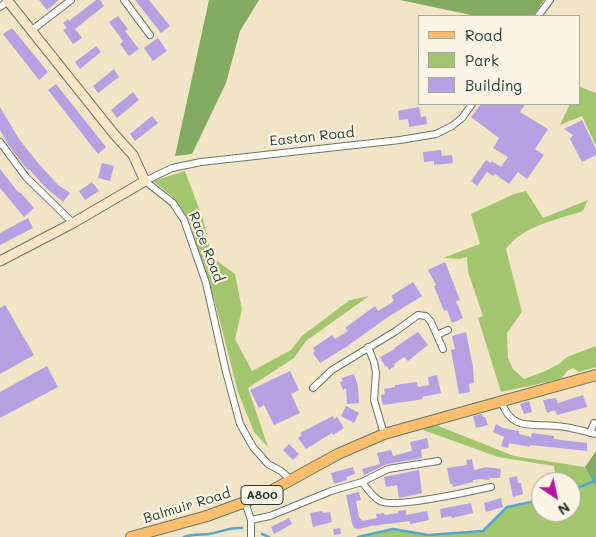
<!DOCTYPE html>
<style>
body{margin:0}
#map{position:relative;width:596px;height:537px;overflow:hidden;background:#f2e4c7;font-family:Mali,sans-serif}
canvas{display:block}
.legend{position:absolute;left:418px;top:15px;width:162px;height:90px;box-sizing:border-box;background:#fcf5e5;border:1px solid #a4ab9e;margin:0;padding:6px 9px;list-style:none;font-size:15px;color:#1f3d34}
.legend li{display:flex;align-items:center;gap:10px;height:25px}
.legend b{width:25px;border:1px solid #a4ab9e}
.north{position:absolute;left:531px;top:472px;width:50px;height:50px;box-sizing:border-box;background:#fcf5e5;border:1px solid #a4ab9e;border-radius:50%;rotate:146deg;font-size:14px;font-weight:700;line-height:20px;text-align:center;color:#1f3d34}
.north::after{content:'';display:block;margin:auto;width:18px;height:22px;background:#b5179e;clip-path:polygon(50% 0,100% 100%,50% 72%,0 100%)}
</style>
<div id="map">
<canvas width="596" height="537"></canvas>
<ul class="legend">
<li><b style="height:6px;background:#fbbd6e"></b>Road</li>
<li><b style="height:14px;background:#a3c56e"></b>Park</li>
<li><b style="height:14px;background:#b5a0e2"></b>Building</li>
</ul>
<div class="north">N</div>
</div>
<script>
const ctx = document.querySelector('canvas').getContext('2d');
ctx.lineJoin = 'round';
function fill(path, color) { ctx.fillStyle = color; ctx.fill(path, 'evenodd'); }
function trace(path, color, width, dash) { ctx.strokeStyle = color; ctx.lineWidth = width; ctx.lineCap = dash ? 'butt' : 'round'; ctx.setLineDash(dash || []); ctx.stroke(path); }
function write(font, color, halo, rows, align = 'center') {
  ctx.font = font + ' Mali,sans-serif'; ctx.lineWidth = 4.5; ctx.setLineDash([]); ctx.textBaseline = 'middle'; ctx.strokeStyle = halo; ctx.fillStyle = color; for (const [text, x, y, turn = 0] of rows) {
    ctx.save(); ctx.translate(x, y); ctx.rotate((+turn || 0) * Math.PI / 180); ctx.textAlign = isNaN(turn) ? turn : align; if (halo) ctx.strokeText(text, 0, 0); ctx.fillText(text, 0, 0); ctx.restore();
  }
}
const green = new Path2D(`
 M580,87L596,93V146L582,116L560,125L570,104H580Z
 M185,171L203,219L212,257L235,274L242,309L235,339L252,371L291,350L302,336L350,300L369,296L306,341L294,358L248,388L268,447L254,432L238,392L215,302L189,221L173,197L153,181Z
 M526,191L543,218L588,200L583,211C556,220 524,225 506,249L522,312L507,333L508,358L513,369L524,379L543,372L559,364L567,357L596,346V367L579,372L573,368L567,371L561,379L501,392L478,318L483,316L468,272L467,257L459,259L443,258L480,244L471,214L514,194Z
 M431,423L514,456L585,467L596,488V537H358L393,529L428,535L483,531L507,507L541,500V512H571V482H556L554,466L498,457L423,430Z`);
const forest = new Path2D(`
 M209,0H259L240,31L226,83L192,154L175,156Z
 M400,0H544L533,16H476Z
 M596,451V488L585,467Z`);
const stream = new Path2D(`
 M571,491L594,481L596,475
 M262,534L269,537
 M184,537C192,534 200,535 209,534C220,532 230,527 242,528
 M358,537L393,529L428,535L483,531L507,507L541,500`);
const building = new Path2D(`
 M39,0H59L47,10Z
 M96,0H100L104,6L75,29L82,38L73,44L63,30L67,28L63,23L68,19L69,21Z
 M135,0H149L170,26L161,33Z
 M118,16L128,29L125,31L139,49L129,56L120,44L123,41L109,22Z
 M12,28L48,72L39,80L3,34Z
 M158,38L167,51L153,61L144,48Z
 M96,46L101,52L80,69L75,62Z
 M114,69L119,77L98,93L93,86Z
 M56,84L106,147L98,154L48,90Z
 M133,92L139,100L117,118L111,110Z
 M481,104H525L520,112L548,129L535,149L544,155L527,179L518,172L509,184L495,174L493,176L487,172L477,186L471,181L486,160L491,163L492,161L501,167L508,157L493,148L499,138L471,117Z
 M0,107L19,139L39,164L58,185L70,193L63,202L45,187L29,169L28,170L9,146L0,130Z
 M419,107L421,117L426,116L427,124L409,127L408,119L399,120L398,111Z
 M152,116L158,123L135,141L130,134Z
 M582,120L596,149V155L582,162L570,139L573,135L564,129Z
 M441,150L442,156L452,155L453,163L434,165V161L424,162L423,152Z
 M102,163L114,166L110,181L98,178Z
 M0,169L19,193L20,192L34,208L24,217L0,188Z
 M92,182L99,191L85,200L79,191Z
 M28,218L33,228L0,245V233Z
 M445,262L460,300L456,301L463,318L452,323L447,310L444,311L434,286L436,285L428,270Z
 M413,282L422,296L388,317L346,347L320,363L313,353L315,351L313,348L332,335L335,339L348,331L345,328L375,306L378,311L391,303L394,300L391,296Z
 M5,305L34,355L0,374V308Z
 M418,332L428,345L408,361L404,357L394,364L395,366L389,370L387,366H385L380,357L395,349L394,348Z
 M466,332L473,367L474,383L469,384L470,392L459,394L451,350L455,349L452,336Z
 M47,366L58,387L0,418V392Z
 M290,371L299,390L291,394L300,413L274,425L264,405L259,408L250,390Z
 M354,374L358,386L359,403L347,404L346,388L343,390L340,382L343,381L341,378Z
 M437,375L441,393L422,397L423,399L418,400L383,405L381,395L385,394L384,389L395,387V385L417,382L418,387L429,385L428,377Z
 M583,395L587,407L557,415L555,410L547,413L543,400L556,398L558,403Z
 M529,401L532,412L524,414L520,404Z
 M346,406L359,413L354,423L341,416Z
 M482,414L483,417H485L488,425L476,428L473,416Z
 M333,416L334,419L337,417L344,428L333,435L332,433L306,449L298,438L302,435L300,433Z
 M496,424L503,428L519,431V434L531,437L532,433L554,436V439L587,443V451L530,445V447L509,443L508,448L501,446L504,437L493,432Z
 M427,438L429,448L421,450L422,458L387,464L364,475L362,469L380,464L377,453L391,450L393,456L412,451L410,442Z
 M289,444L299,454L293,460L283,450Z
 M472,459L474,470L486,467L501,469L500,478H490L489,480L480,479L473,480V482L453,487L452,484H450L447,468L467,465L466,460Z
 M353,467L355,474L346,477L347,480L334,484L331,473Z
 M419,470L422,493L399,498L397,485L386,487L384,477Z
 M517,476L518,483H521L523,494L513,497L509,478Z
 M359,492L361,500L356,501L359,517L363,521L377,518L376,514L384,513L385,515L398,513V511L406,510V515L427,511L429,520L410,524V521L371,526L359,529L354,528L352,523L346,495Z
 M501,498L503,507L486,512L484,503Z
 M471,503L473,513L452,518L451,516L441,518L440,509Z
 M322,511L323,513L330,512L332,522L313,527L310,513Z
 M289,518L292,524L274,534L271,527Z
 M340,528L341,534L334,535L333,529Z`);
const street = new Path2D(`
 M124,0L150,35
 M0,7L8,1
 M538,16L550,0
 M32,30L71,0
 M0,142L26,177L73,223
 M437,335L448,330
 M368,347L374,362L376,373L374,400L384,434
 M313,388L332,370L396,331L418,315L426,316L431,322L443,349
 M501,401C512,432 531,423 557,426C570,427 583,431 596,434
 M590,433L594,423
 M291,480L281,471L268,464L253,447L240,424L226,372L206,283L184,220L173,203L145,181L172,168L201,162L400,140L436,134L452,126L462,118L472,104
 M362,482C367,489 373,497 380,501C394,509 472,491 491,487
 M245,502L251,520V537
 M251,520L270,516L331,491L362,482L388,469L438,461`);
const secondary = new Path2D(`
 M0,261L73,223L145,181L133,155L114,134L7,0`);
const primary = new Path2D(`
 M131,537L207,516L245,502L269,492L338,454L384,434L596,375`);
const shields = [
 [262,495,42]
];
const shieldNames = [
 ["A800",262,495]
];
const streetNames = [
 ["Easton Road",312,137,-6],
 ["Race Road",206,247,69],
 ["Balmuir Road",187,506,-17]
];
fill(green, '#a3c56e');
fill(forest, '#82aa61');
trace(stream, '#54a7d0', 2.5);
fill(building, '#b5a0e2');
trace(street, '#697767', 8);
trace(secondary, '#697767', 11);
trace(primary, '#697767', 12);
trace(street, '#fff', 6);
trace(secondary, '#fde5c5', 9);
trace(primary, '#fbbd6e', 10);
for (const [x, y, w] of shields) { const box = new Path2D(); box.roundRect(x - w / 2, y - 9.5, w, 19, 4); ctx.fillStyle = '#fcf5e5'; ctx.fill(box); trace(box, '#1f3d34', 1); }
write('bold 12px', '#1f3d34', null, shieldNames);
write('14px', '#1f3d34', '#fcf5e5', streetNames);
</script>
